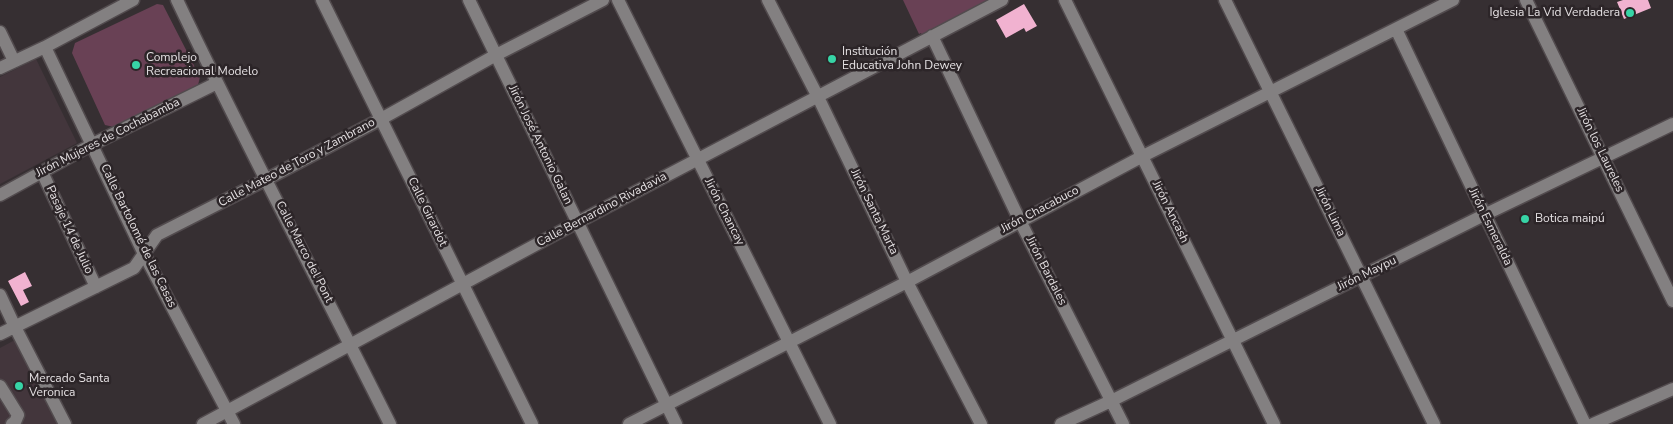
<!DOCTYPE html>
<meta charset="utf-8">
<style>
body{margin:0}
canvas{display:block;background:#362f32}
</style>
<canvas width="1673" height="424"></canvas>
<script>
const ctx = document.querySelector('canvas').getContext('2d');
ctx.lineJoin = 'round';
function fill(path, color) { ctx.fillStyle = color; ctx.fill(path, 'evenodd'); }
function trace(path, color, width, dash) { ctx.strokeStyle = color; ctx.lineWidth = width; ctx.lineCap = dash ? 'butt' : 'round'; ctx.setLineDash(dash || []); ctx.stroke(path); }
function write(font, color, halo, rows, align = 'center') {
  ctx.font = font + ' "Nunito Sans",sans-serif'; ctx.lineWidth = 5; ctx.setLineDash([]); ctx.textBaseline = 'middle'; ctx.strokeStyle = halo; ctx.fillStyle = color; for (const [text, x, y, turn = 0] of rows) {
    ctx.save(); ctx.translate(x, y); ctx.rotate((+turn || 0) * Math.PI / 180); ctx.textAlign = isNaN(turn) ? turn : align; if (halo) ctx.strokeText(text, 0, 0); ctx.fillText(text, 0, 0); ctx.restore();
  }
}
const built = new Path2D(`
 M36,59L77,143L0,184V77Z
 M15,340L58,424H0V348Z`);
const green = new Path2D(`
 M903,0H994L922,35L921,33L919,34Z
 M157,4L163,5L200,77L198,85L114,127L105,125L72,53L75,43Z`);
const building = new Path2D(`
 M1623,0H1648L1651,8L1624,19L1617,2Z
 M1024,4L1037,26L1026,32L1024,28L1006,38L996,20Z
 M25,272L32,286L23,290L29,302L21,306L8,281Z`);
const minor = new Path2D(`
 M177,0C245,143 319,282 390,424
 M322,0L532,424
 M469,0L676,424
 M618,0L830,424
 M768,0L818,97L907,282L981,424
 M1065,0L1274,424
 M1225,0L1434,424
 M1526,0L1673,301
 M1396,29L1585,424
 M0,32L14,61
 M932,36L1020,221L1123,424
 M45,47L144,254L234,424
 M0,68L45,47L133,0
 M42,172L96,287
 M0,195L93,144L217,83
 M0,295L15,327L65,424
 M0,334L134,268L157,235L267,179L381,119L496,55L603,0
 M0,386L18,415L15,422L12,424
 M203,424L578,222L1002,0
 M629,424L907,282L1143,156L1453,0
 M1061,424L1111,401L1484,215L1673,124
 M1593,424L1673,389`);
const markers = [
 [1630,13,5,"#37d4a6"],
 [832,59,5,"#37d4a6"],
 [136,65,5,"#37d4a6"],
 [1525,219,5,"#37d4a6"],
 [19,386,5,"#37d4a6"]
];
const poiNames = [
 ["Iglesia La Vid Verdadera",1620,13,"right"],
 ["Institución",842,52],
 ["Educativa John Dewey",842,66],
 ["Complejo",146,58],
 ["Recreacional Modelo",146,72],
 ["Botica maipú",1535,219],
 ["Mercado Santa",29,379],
 ["Veronica",29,393]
];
const streetNames = [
 ["Jirón Mujeres de Cochabamba",108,138,-27],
 ["Jirón José Antonio Galan",540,145,64],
 ["Jirón los Laureles",1600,150,64],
 ["Calle Mateo de Toro y Zambrano",297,163,-28],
 ["Calle Bernardino Rivadavia",602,210,-28],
 ["Jirón Chacabuco",1040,210,-28],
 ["Calle Girardot",427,212,64],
 ["Jirón Chancay",724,212,63],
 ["Jirón Santa Marta",874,212,64],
 ["Jirón Ancash",1170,212,64],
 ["Jirón Lima",1330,212,64],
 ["Jirón Esmeralda",1490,227,64],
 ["Pasaje 14 de Julio",69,230,65],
 ["Calle Bartolomé de las Casas",138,236,64],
 ["Calle Marco del Pont",304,252,63],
 ["Jirón Bardales",1046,271,63],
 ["Jirón Maypu",1367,274,-26]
];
fill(built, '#43363c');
fill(green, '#694155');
fill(building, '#f1b2d0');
trace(minor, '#524b4e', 15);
trace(minor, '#838081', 12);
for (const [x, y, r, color] of markers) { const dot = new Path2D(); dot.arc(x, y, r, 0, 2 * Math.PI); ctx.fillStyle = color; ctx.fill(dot); trace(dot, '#2c2528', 2); }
write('12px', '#e5e1e3', '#2c2528', poiNames, 'left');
write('12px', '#e5e1e3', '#2c2528', streetNames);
</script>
